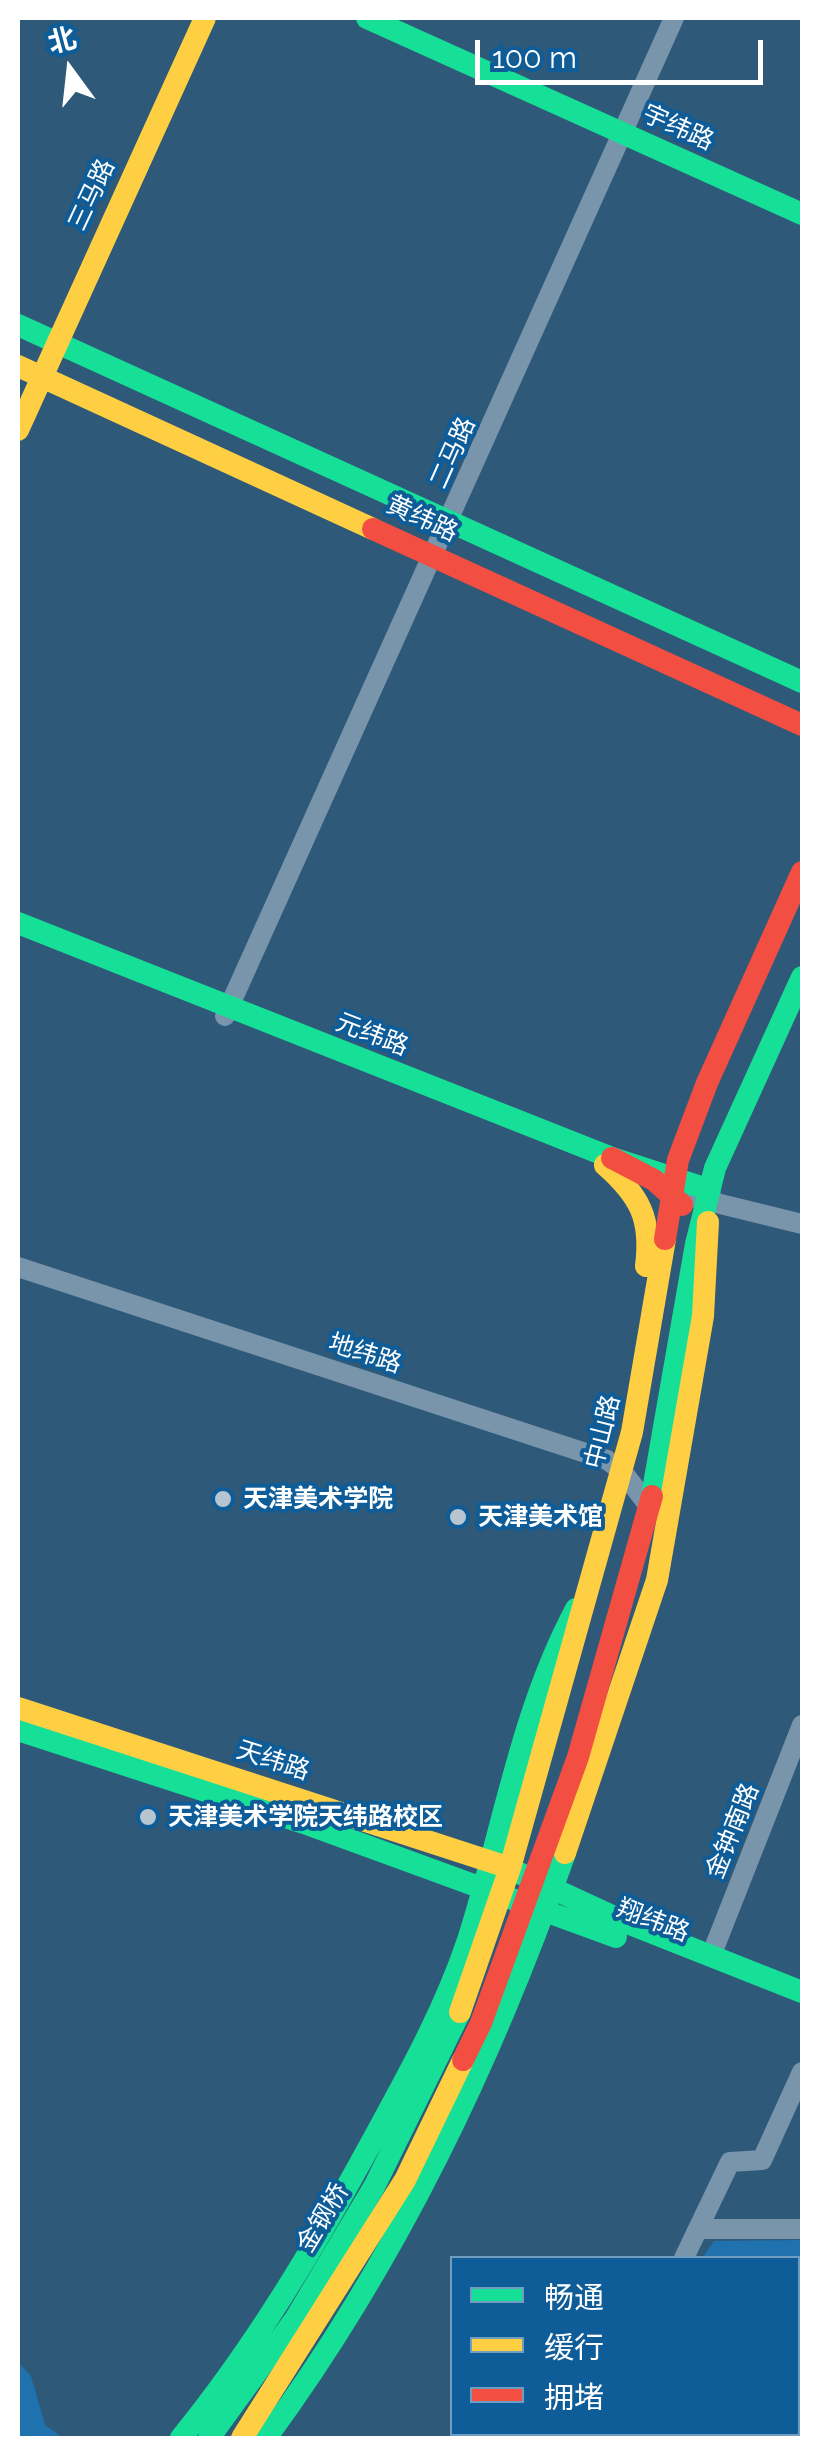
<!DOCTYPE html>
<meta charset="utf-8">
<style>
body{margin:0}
#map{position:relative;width:820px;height:2456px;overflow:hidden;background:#2e5978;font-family:Raleway,"Noto Sans SC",sans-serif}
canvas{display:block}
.frame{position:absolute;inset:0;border:20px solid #fff;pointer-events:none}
.legend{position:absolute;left:450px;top:2256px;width:350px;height:180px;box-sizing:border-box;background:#0f5d98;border:2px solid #6f9ec1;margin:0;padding:12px 18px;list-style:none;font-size:30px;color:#fff}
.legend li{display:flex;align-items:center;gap:20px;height:50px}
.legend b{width:50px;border:2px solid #6f9ec1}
.north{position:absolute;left:20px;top:20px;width:100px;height:100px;-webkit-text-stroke:8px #0f5d98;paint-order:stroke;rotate:345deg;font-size:28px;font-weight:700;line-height:40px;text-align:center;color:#fff}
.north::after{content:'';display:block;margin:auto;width:35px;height:45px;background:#fff;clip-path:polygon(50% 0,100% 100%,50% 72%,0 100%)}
.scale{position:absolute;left:475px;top:40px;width:288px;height:45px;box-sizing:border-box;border:5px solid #fff;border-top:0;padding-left:12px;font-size:30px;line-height:35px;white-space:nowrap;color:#fff;-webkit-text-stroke:8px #0f5d98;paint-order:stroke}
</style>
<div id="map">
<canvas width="820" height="2456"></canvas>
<div class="frame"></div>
<ul class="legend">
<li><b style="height:12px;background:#16e098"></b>畅通</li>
<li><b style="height:12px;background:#ffcf43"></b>缓行</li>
<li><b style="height:12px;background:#f24e42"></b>拥堵</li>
</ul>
<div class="north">北</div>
<div class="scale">100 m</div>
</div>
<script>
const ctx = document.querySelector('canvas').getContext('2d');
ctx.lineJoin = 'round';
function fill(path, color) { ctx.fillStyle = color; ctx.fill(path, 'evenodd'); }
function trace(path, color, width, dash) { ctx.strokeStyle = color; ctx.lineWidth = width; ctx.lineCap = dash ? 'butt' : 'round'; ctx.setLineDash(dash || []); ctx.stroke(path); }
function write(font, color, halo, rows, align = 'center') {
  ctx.font = font + ' Raleway,"Noto Sans SC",sans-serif'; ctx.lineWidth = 8; ctx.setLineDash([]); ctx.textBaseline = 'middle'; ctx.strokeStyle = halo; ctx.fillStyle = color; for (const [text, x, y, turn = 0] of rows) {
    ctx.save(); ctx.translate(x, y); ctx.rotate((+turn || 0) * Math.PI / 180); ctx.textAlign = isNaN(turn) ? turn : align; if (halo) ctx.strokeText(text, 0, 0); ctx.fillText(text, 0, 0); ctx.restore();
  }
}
const green = new Path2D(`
 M802,2240V2421L798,2417V2258H702L714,2241Z
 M18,2362L31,2376L45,2425L63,2438H18Z`);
const street = new Path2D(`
 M225,1016L674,18
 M696,1198L802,1224
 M18,1267L607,1460L622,1471L652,1510
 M711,1956L802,1725
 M698,2229H802
 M684,2258L730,2162L762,2160L802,2072
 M798,2427L802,2431
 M668,2438L672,2434`);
const fast = new Path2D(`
 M367,18L802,214
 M18,325L802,682
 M18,923L612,1158L710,1190
 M652,1496L696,1244L715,1168L802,977
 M18,1730L304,1823L616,1937
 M504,1866L625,1922L802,1992
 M181,2438C255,2347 314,2248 370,2145C406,2079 444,2012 468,1940C504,1828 520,1714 576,1609
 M209,2438L296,2318L374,2187L460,2012
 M266,2438C398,2258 491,2063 565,1853`);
const slow = new Path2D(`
 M18,366L373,529
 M18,430L205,18
 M605,1165C640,1196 652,1219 646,1266
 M18,1708L504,1866
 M565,1853L657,1580L703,1316L708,1222
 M460,2012L510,1868L632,1432L665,1239
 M242,2438L405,2180L463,2060`);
const jam = new Path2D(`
 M373,529L802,725
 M612,1158L654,1180L682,1205
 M665,1239L678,1160L707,1083L802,872
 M463,2060L481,2023L578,1757L652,1496`);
const markers = [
 [223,1499,10,"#b6c5d0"],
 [458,1517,10,"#b6c5d0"],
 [148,1817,10,"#b6c5d0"]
];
const streetNames = [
 ["宇纬路",678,128,24],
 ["三马路",92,195,-65],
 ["二马路",453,453,-66],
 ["黄纬路",422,519,25],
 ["元纬路",372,1035,21],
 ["地纬路",365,1354,18],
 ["中山路",603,1432,-76],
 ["天纬路",273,1761,18],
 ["金钟南路",733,1831,-68],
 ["翔纬路",653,1921,21],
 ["金钢桥",323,2218,-59]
];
const poiNames = [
 ["天津美术学院",243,1499],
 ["天津美术馆",478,1517],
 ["天津美术学院天纬路校区",168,1817]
];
fill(green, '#1f72ad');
trace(street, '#7895ab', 20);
trace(fast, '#16e098', 22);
trace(slow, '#ffcf43', 22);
trace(jam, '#f24e42', 22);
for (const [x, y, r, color] of markers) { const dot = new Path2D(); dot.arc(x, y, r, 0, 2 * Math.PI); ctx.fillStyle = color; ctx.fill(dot); trace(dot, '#0f5d98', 4); }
write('25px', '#fff', '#0f5d98', streetNames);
write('bold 25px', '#fff', '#0f5d98', poiNames, 'left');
</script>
